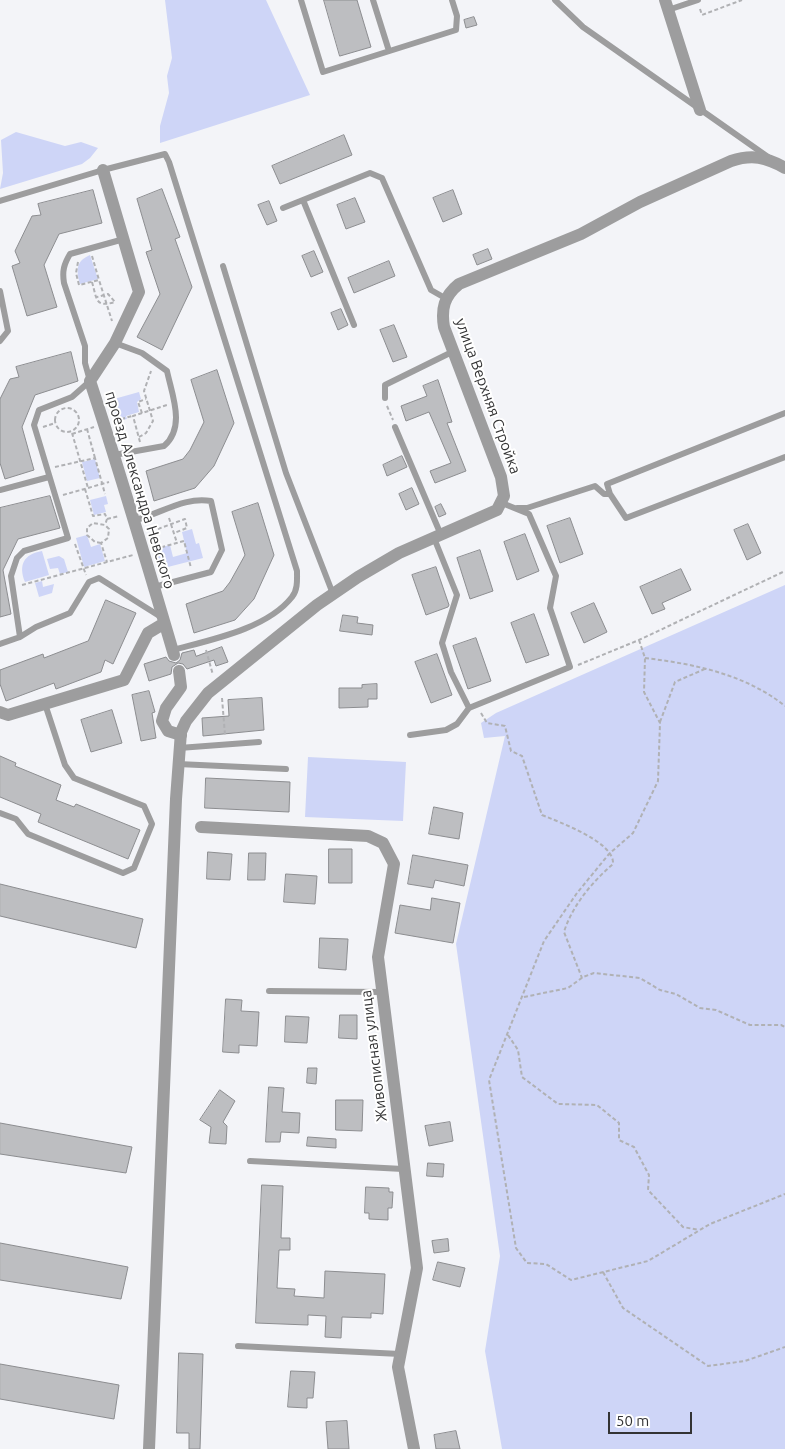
<!DOCTYPE html>
<meta charset="utf-8">
<style>
body{margin:0}
#map{position:relative;width:785px;height:1449px;overflow:hidden;background:#f3f4f8;font-family:Ubuntu,sans-serif}
canvas{display:block}
.scale{position:absolute;left:608px;top:1412px;width:84px;height:22px;box-sizing:border-box;border:2px solid #333334;border-top:0;padding-left:6px;font-size:15px;line-height:18px;white-space:nowrap;color:#333334;-webkit-text-stroke:4px #fff;paint-order:stroke}
</style>
<div id="map">
<canvas width="785" height="1449"></canvas>
<div class="scale">50 m</div>
</div>
<script>
const ctx = document.querySelector('canvas').getContext('2d');
ctx.lineJoin = 'round';
function fill(path, color) { ctx.fillStyle = color; ctx.fill(path, 'evenodd'); }
function trace(path, color, width, dash) { ctx.strokeStyle = color; ctx.lineWidth = width; ctx.lineCap = dash ? 'butt' : 'round'; ctx.setLineDash(dash || []); ctx.stroke(path); }
function write(font, color, halo, rows, align = 'center') {
  ctx.font = font + ' Ubuntu,sans-serif'; ctx.lineWidth = 4; ctx.setLineDash([]); ctx.textBaseline = 'middle'; ctx.strokeStyle = halo; ctx.fillStyle = color; for (const [text, x, y, turn = 0] of rows) {
    ctx.save(); ctx.translate(x, y); ctx.rotate((+turn || 0) * Math.PI / 180); ctx.textAlign = isNaN(turn) ? turn : align; if (halo) ctx.strokeText(text, 0, 0); ctx.fillText(text, 0, 0); ctx.restore();
  }
}
const green = new Path2D(`
 M165,0H266L310,95L160,143V126L169,93L167,76L172,58Z
 M16,132L65,146L81,142L98,148L90,158L82,164L0,189L3,173L1,140Z
 M90,255L98,279L80,284C76,270 76,261 90,255Z
 M139,392L141,399L137,402L139,412L126,416L127,419L115,422L111,406L114,399Z
 M95,459L100,478L87,481L82,462Z
 M106,496L108,504L104,505L106,512L94,515L90,500Z
 M192,529L196,544L199,543L203,558L160,569L154,549L170,545L173,557L187,553L182,532Z
 M87,535L91,547L100,544L105,561L84,567L76,538Z
 M42,551L49,575L25,582C18,565 24,554 42,551Z
 M59,556L64,559L68,572L60,574L58,568L50,569L47,559Z
 M42,581L43,587L54,584L52,593L39,597L35,583Z
 M785,585V1449H502L485,1351L500,1256L456,944L505,736L484,738L481,723L496,713Z
 M308,757L406,762L403,821L305,817Z`);
const building = new Path2D(`
 M324,0H357L371,47L340,56Z
 M474,17L477,25L466,28L464,20Z
 M344,135L352,155L280,184L272,166Z
 M162,189L180,237L175,239L192,287L162,350L137,337L160,294L146,252L152,250L137,199Z
 M93,190L102,223L59,234L44,265L57,307L27,316L12,266L20,263L15,251L32,216L41,215L38,204Z
 M453,190L462,214L443,222L433,198Z
 M355,198L365,222L346,229L337,205Z
 M269,201L277,221L267,225L258,205Z
 M488,249L492,259L477,265L473,255Z
 M314,251L323,272L311,277L302,256Z
 M389,261L395,276L354,293L348,278Z
 M341,309L348,325L338,330L331,313Z
 M394,325L407,357L393,362L380,330Z
 M71,352L78,381L35,395L22,427L34,470L5,479L0,463V399L10,379L19,377L16,367Z
 M217,370L234,423L214,466L195,488L154,501L146,471L183,459L190,450L204,422L191,380Z
 M438,380L452,422L447,423L466,471L435,483L430,471L451,463L429,412L406,421L401,406L427,396L423,386Z
 M402,456L407,467L387,476L383,465Z
 M412,488L419,504L406,510L399,494Z
 M50,496L60,528L18,539L3,570L11,614L0,617V508Z
 M258,503L274,555L254,599L235,620L194,633L186,604L223,591L230,582L245,555L232,512Z
 M441,504L446,514L439,517L435,507Z
 M570,518L583,554L560,563L547,526Z
 M748,524L761,553L747,560L734,530Z
 M525,534L539,571L517,580L504,542Z
 M480,550L493,591L470,599L457,558Z
 M436,567L449,605L448,607L426,615L412,575Z
 M681,569L691,590L662,603L665,609L652,614L640,587Z
 M106,600L136,613L113,664L105,660L101,672L56,689L54,683L6,701L0,684V670L43,654L44,658L88,641Z
 M594,603L607,632L584,643L571,613Z
 M534,614L549,655L526,663L511,623Z
 M343,615L358,617L357,623L373,625L372,635L340,631Z
 M476,638L491,681L468,689L453,646Z
 M222,647L228,662L216,666L214,660L187,669L183,664L178,663L172,667L171,674L149,681L144,664L166,657L169,661L176,663L180,660L182,653L194,650L196,656Z
 M437,654L452,695L431,703L415,662Z
 M377,684V699H368V707L339,708V688H362V685Z
 M149,691L155,712L152,713L156,738L141,741L132,695Z
 M262,698L264,730L203,736L202,718L229,716L228,700Z
 M112,710L122,743L91,752L81,720Z
 M0,756L16,763L15,766L61,785L56,800L74,807L76,804L140,830L128,859L38,822L41,814L0,797Z
 M206,778L290,782L289,812L205,808Z
 M434,807L463,813L459,839L429,834Z
 M329,849H352V883H329Z
 M208,852L232,854L230,880L207,879Z
 M249,853H266L265,880H248Z
 M413,855L468,865L464,886L435,880L433,888L408,884Z
 M286,874L317,876L315,904L284,902Z
 M0,884L143,919L136,948L0,916Z
 M432,898L460,903L453,943L395,933L400,905L430,910Z
 M320,938L348,939L346,970L319,968Z
 M226,999L242,1000L241,1011L259,1012L257,1046L239,1045V1053L223,1052Z
 M340,1015H357V1039L339,1038Z
 M286,1016L309,1017L307,1043L285,1042Z
 M308,1068H317L316,1084L307,1083Z
 M269,1087L284,1088L282,1112L300,1113L299,1133L281,1132L280,1142H266Z
 M220,1090L235,1101L223,1122L227,1126L226,1144L209,1143L211,1127L200,1120Z
 M336,1100H363L362,1131L336,1130Z
 M450,1122L453,1141L429,1146L425,1126Z
 M0,1123L132,1147L126,1173L0,1154Z
 M308,1137L336,1139V1148L307,1146Z
 M428,1163L444,1164L443,1177L427,1176Z
 M262,1185L283,1186L281,1238H290V1250H279L277,1288L295,1289L294,1296L324,1298L325,1271L385,1274L383,1314L371,1313V1318L342,1317L341,1338L325,1337L326,1316L308,1315V1325L256,1323Z
 M366,1187L389,1188V1192H393L392,1208H388V1220L369,1219V1213H365Z
 M448,1239L449,1251L434,1253L432,1241Z
 M0,1243L128,1267L121,1299L0,1280Z
 M438,1262L465,1268L460,1287L433,1280Z
 M179,1353L203,1354L200,1449H189V1433H177Z
 M0,1364L119,1385L114,1419L0,1399Z
 M291,1371L315,1372L313,1398H307V1408L288,1407Z
 M347,1421L349,1449H328L326,1422Z
 M456,1431L460,1449H436L434,1435Z`);
const path = new Path2D(`
 M700,9L702,15L742,0
 M92,256L99,280
 M78,262L76,273L79,285L99,280L112,321
 M92,282C97,299 95,308 115,302L108,294L97,297
 M387,406L393,420
 M55 420a12 12 0 1 1 24 0a12 12 0 1 1-24 0Z
 M142,413L138,402L146,399
 M115,421L132,416
 M43,427L55,423
 M87,429L95,458
 M72,433L88,488
 M72,434L94,427
 M139,437L146,433L153,421L144,391L151,371
 M140,442L133,416L167,405
 M55,467L95,458L105,494
 M85,489L93,516L105,514L107,519L105,525
 M63,495L109,482
 M169,518L177,543
 M107,519L119,516
 M101,543L95,542L87,535V528L93,523L105,525L109,529L108,538L101,543L107,562
 M75,544L86,575
 M157,548L155,539L158,529L185,519L187,528L174,533
 M155,549L184,541L191,568
 M22,585L133,555
 M639,640L645,658L644,692L660,723L658,781L633,833L609,854L577,893L544,941L489,1080L516,1248L527,1263L546,1264L571,1280L648,1261L710,1224L785,1194
 M206,650L213,675
 M645,658C694,664 745,674 785,706
 M578,665L639,640L785,571
 M222,698L225,735
 M481,713L487,723L505,726L511,751L522,756L542,815C559,822 615,842 613,864C592,882 572,906 564,932L582,978
 M660,722L675,682L707,668
 M524,997L568,988L583,977L594,973L640,978L660,990L676,994L700,1008L716,1010L750,1025H781L785,1027
 M508,1035L518,1050L522,1077L558,1104L597,1105L619,1123V1140L634,1147L649,1175L648,1190L683,1227L699,1230
 M603,1272L623,1308L708,1366L745,1361L785,1347`);
const service = new Path2D(`
 M301,0L323,72L456,30L457,16L452,0
 M373,0L389,51
 M555,0L583,27L768,157
 M668,10L698,0
 M303,200L354,325
 M0,201L103,170L165,154L169,162L297,571C297,579 298,590 292,597C267,629 210,640 173,650
 M283,208L370,173L382,178L431,290L445,298
 M223,266L286,473L333,594
 M0,291L8,331L0,341
 M385,398V385L454,351
 M395,427L441,535
 M114,455L164,446C186,427 172,395 167,371L142,353L115,343
 M0,490L49,477
 M610,494L626,518L785,457
 M517,508H527L595,486L604,494H610L607,484L785,413
 M135,520C160,514 185,496 211,501L222,550L211,572L154,587
 M434,538L457,595L442,643L451,672L469,708
 M20,637L36,627L70,613L89,582L99,578L161,617
 M0,644L20,637L11,576L17,558L24,551L68,538L34,425L39,410L72,397L90,381L85,363V346L64,283C62,271 64,264 70,254L124,239
 M410,735L446,730L457,724L469,708L570,667L550,608L556,576L529,514L502,503
 M179,748L259,742
 M178,764L286,769
 M0,813L16,819L28,834L123,873L134,868L152,824L144,806L74,778L65,765L45,704
 M269,991L382,992
 M250,1161L403,1169
 M238,1346L400,1354`);
const minor = new Path2D(`
 M665,0L700,110
 M103,170L139,292L115,343L90,381C120,472 147,563 174,655
 M179,671L181,687L166,708L162,721L168,731L181,735
 M0,712L8,715L124,680L148,633L163,624
 M201,827L368,836L383,843L394,864L378,957L417,1268L398,1367L414,1449`);
const tertiary = new Path2D(`
 M149,1449L176,799L181,732L186,721L208,693L317,605L358,577L399,553L497,510L504,496L501,477L444,327C441,309 444,296 459,284L581,234L640,202L731,161C752,154 766,157 785,168`);
const streetNames = [
 ["улица Верхняя Стройка",488,396,70],
 ["проезд Александра Невского",140,490,73],
 ["Живописная улица",374,1056,-97]
];
fill(green, '#ced5f7');
fill(building, '#bdbec1');
trace(building, '#8c8d90', 1);
trace(path, '#b0b1b4', 2, [4, 2.5]);
trace(service, '#9d9d9e', 6);
trace(minor, '#9d9d9e', 12);
trace(tertiary, '#9d9d9e', 12);
write('15px', '#333334', '#fff', streetNames);
</script>
